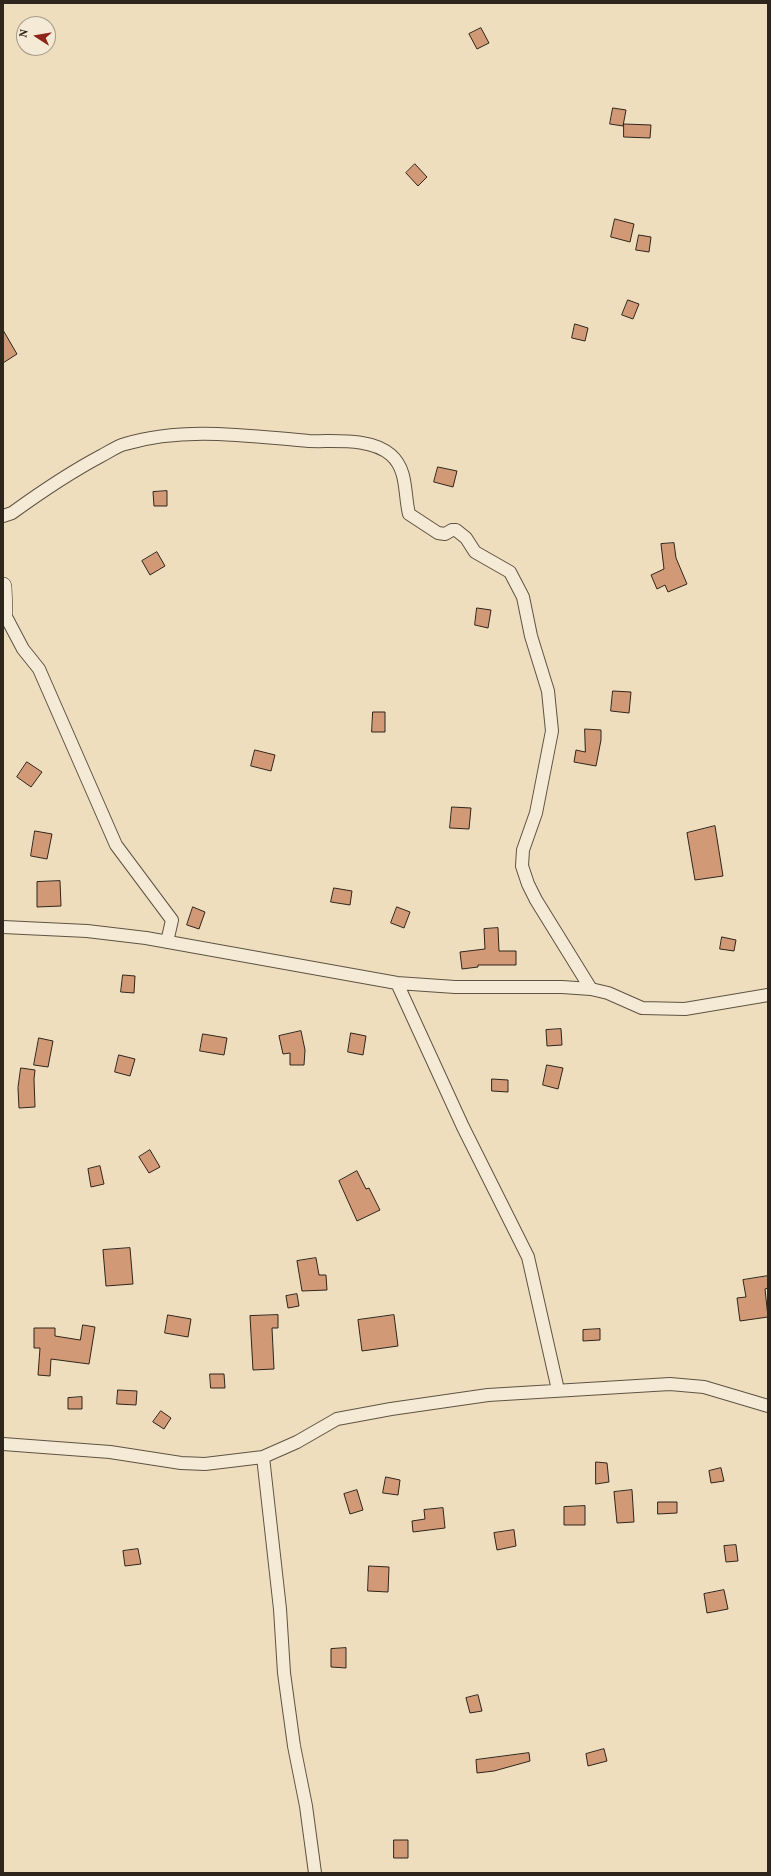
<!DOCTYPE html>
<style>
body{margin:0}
#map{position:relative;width:771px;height:1876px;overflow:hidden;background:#efdebe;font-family:Vollkorn,serif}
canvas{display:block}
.frame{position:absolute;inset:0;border:4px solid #2e251c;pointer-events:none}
.north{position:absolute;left:16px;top:16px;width:40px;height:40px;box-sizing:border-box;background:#f5ead5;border:1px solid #a59b8b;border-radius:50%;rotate:282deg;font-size:11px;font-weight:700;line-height:16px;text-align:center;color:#2e251c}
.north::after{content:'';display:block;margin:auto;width:14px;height:18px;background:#8f2418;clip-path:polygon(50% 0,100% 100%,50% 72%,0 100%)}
</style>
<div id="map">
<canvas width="771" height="1876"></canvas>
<div class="frame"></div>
<div class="north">N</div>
</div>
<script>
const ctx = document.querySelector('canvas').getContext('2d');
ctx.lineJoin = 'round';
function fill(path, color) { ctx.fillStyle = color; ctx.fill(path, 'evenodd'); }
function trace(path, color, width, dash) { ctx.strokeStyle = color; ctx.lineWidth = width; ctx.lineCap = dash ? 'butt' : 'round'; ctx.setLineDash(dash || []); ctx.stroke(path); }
const building = new Path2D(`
 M481,28L489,43L477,49L469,34Z
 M613,108L626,110L623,126L610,124Z
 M624,124L651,125L650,138L624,137Z
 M415,164L427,177L418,186L406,173Z
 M615,219L634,224L630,242L611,237Z
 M639,235L651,237L649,252L636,250Z
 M628,300L639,304L633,319L622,315Z
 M575,324L588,328L585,341L572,338Z
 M3,330L17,354L3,363Z
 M438,467L457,471L453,487L434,482Z
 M167,491V506H154L153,492Z
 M674,543L676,558L687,584L668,592L665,585L657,589L651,575L664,569L661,544Z
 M157,552L165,566L150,575L142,561Z
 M477,608L491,610L488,628L475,625Z
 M613,691L631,692L629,713L611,711Z
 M373,712H385V732H372Z
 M585,729L601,730V740L596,766L574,762L576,750L585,752Z
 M255,750L275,755L271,771L251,766Z
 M27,762L42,772L31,787L17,777Z
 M452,807L471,808L469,829L450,828Z
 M715,826L723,876L695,880L687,833Z
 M35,831L52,834L47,859L31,856Z
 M60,881L61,906L37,907V882Z
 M334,888L352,891L350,905L331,902Z
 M193,907L205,912L199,929L187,925Z
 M397,907L410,912L404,928L391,923Z
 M498,928L499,951H516V965H478V967L462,969L460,952L485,949L484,929Z
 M722,937L736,940L734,951L720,949Z
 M123,975L135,976L134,993L121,992Z
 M561,1029L562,1045L547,1046L546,1030Z
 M301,1031L305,1050L304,1065H290V1053L283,1054L279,1036Z
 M351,1033L366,1036L363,1055L348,1052Z
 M203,1034L227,1038L224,1055L200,1051Z
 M39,1038L53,1041L48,1067L34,1065Z
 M119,1055L135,1059L130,1076L115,1072Z
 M547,1065L563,1068L558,1089L543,1085Z
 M21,1068L35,1070L34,1079L35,1107L19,1108L18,1088Z
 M492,1079L508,1080V1092L492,1091Z
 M150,1150L160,1167L149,1173L139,1157Z
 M100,1166L104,1184L91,1187L88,1169Z
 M357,1171L366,1189L369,1188L380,1210L357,1221L339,1181Z
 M130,1248L133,1284L106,1286L103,1250Z
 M316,1258L319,1275H326L327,1290L302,1291L297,1261Z
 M768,1276V1288L765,1289L768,1317L740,1321L737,1298L746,1297L743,1280Z
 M297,1294L299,1306L288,1308L286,1296Z
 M168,1315L191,1319L188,1337L165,1333Z
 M278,1315V1328H272L274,1369L253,1370L250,1316Z
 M394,1315L398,1346L362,1351L358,1320Z
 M83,1325L95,1327L89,1364L51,1359L50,1376L38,1375L40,1348H34V1328H55V1336L80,1340Z
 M600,1329V1340L583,1341V1330Z
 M210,1374H224L225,1388H211Z
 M118,1390L137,1391L136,1405L117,1404Z
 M82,1397V1409H68V1398Z
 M161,1411L171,1418L164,1429L153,1422Z
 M596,1462L607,1463L609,1482L596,1484Z
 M721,1468L724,1481L711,1483L709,1471Z
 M386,1477L400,1480L398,1495L383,1493Z
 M357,1490L363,1510L350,1514L344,1494Z
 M632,1490L634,1522L617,1523L614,1492Z
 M658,1502H677V1513L658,1514Z
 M585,1506V1525H564V1507Z
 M443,1508L445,1528L413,1532L412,1521L425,1519L424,1510Z
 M514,1530L516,1546L497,1550L494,1533Z
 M736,1545L738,1561L726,1562L724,1546Z
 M138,1549L141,1564L125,1566L123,1551Z
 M369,1566L389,1567L388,1592L368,1591Z
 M724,1590L728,1609L707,1613L704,1594Z
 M346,1648V1668L331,1667V1649Z
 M478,1695L482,1711L470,1713L466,1698Z
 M604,1749L607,1761L588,1766L586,1754Z
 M529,1753L530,1761L494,1771L477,1773L476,1760Z
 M394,1840H408V1858H394Z`);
const street = new Path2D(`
 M3,516L12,513C41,492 69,473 101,456C109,452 117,446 125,444C184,426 248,436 309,441C334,442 370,437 391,455C408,470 404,494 409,514L438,533L445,534L452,530H456L466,538L475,552L510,572L523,597L531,636L548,691L552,731L536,813L523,850L522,866L528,884L536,900L591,989
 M4,613L23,649L39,669L116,845L172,920L167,942
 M3,927L87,931L146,938L397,983L455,987H562L591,989L608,993L642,1008L685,1009L768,995
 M397,983L463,1127L528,1257L558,1390
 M3,1444L110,1452L181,1463L205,1464L263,1457L297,1442L337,1419L391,1409L488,1395L670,1384L704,1387L768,1406
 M263,1457L280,1609L284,1673L294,1746L306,1806L315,1873`);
const secondary = new Path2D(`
 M3,586L4,613L3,618`);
fill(building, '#d19975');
trace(building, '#2e251c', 1);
trace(street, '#5e5344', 14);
trace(secondary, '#2e251c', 18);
trace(street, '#f5ead5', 12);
trace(secondary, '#f5ead5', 17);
</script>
